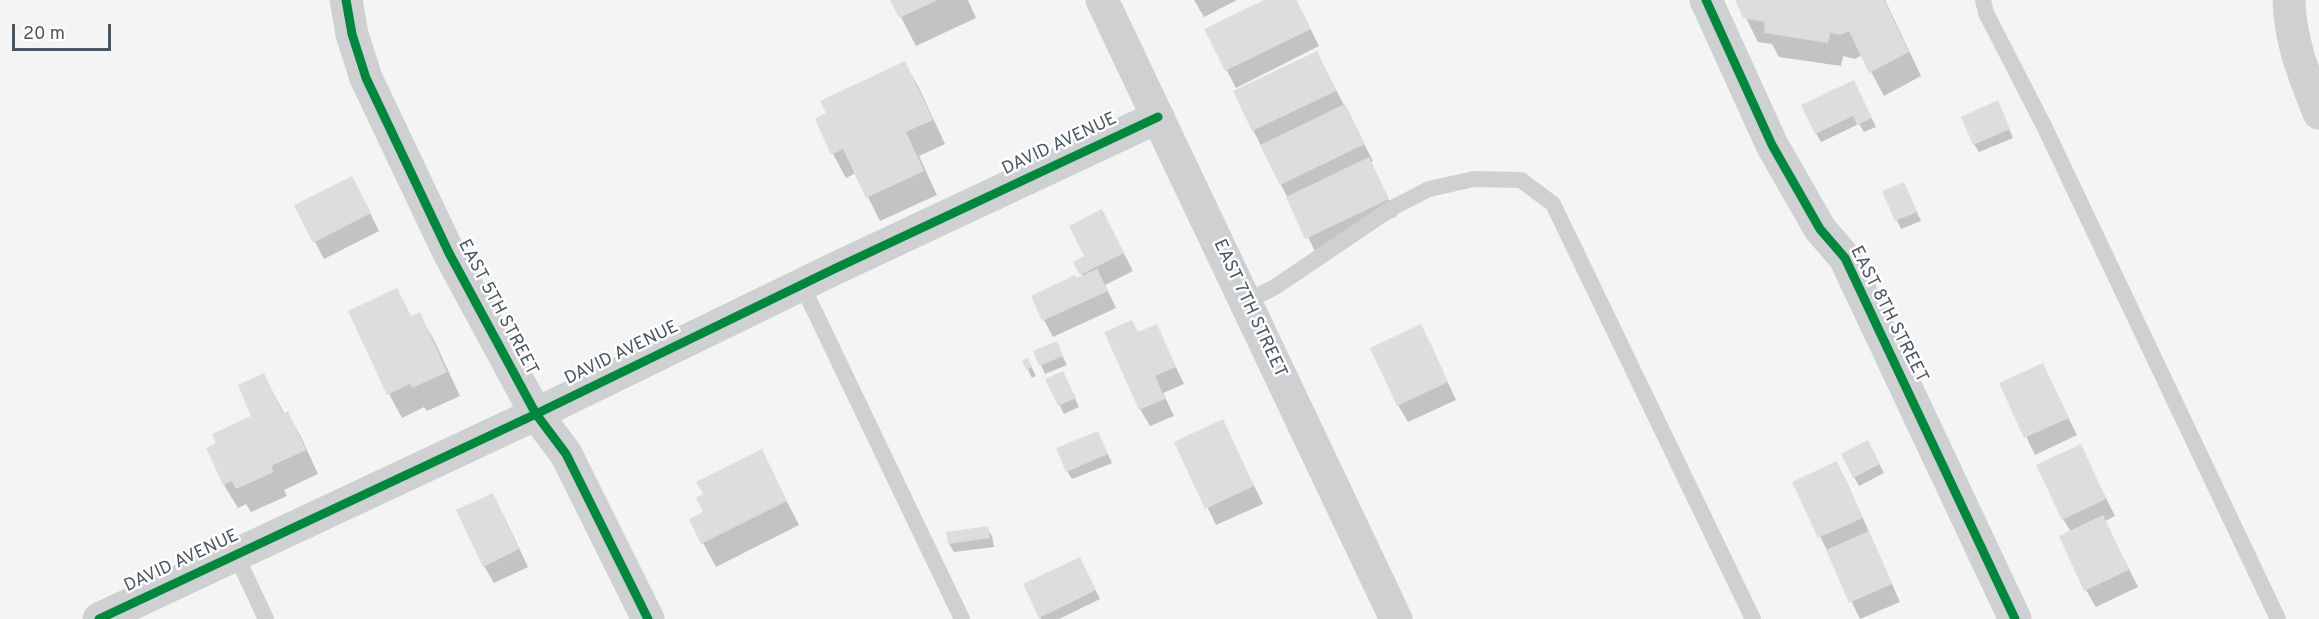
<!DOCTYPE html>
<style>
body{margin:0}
#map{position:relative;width:2319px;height:619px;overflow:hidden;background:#f4f4f4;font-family:Overpass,sans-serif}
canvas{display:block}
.scale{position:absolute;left:12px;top:24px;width:99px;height:27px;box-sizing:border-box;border:3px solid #4a5661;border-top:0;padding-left:8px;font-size:18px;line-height:21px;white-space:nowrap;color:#4a5661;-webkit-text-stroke:4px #fff;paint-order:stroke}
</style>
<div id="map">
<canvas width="2319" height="619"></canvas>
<div class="scale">20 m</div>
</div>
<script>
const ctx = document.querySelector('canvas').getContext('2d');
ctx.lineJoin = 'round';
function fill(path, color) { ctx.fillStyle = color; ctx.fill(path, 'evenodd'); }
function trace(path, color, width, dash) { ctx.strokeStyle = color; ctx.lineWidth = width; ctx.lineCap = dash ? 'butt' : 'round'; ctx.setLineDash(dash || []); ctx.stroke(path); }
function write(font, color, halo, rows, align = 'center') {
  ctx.font = font + ' Overpass,sans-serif'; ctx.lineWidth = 5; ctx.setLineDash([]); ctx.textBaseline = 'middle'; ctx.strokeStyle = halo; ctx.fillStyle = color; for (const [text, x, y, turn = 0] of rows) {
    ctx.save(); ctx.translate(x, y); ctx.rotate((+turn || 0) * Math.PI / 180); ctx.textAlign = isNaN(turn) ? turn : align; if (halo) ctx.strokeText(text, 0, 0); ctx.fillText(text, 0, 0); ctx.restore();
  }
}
const shadow = new Path2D(`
 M892,0H968L976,18L916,46Z
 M1194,0H1237L1204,17Z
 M1267,0H1296L1319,46L1236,88L1206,30Z
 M1737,0H1885L1921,76L1884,96L1862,55L1855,59L1843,56L1841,66L1779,57L1772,44L1758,42Z
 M1317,53L1373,161L1370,163L1397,216L1317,255L1253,130Z
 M905,63L918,86L945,144L919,156L937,195L880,221L856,173L846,178L833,154L828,114Z
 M1858,90L1876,127L1864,132L1859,124L1821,142L1816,133Z
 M2002,111L2013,138L1979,152L1974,144Z
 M1884,192H1908L1921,221L1901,229Z
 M361,195L379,231L324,259L315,242Z
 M1111,228L1133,271L1105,285L1116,308L1053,337L1044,320L1076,280L1083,277L1075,262L1086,257Z
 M397,290L412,318L419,314L433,338L460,396L427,411L424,407L402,418L389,394L350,311Z
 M1156,326L1184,384L1163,393L1174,416L1150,426L1140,409L1106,333L1138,334Z
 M1056,343L1067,365L1045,374L1035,352Z
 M1430,343L1456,400L1408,422L1398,405Z
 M1028,360L1036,376L1032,378L1024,361Z
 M2042,365L2077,435L2035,455L2001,384Z
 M264,375L285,415L288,413L301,437L318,474L284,490L287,496L251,512L246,504L238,508L224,485L208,449L253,417Z
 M1047,380L1067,381L1079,407L1064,414Z
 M1222,421L1263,504L1216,525L1176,443Z
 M1098,433L1112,463L1072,479L1067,471Z
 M2080,446L2115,516L2105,521L2138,587L2096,607L2086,590L2071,532L2063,519Z
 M1872,450L1884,473L1859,486L1854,477Z
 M761,451L799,525L716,567L703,543L705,513Z
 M1837,463L1846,480L1900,602L1860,619L1794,482Z
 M502,512L528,567L494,583L484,566Z
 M987,528L992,536L994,547L954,552L949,544Z
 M1084,567L1100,599L1059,619H1041L1025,585Z`);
const building = new Path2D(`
 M890,0H938L899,18Z
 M1264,0H1296L1311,29L1225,71L1204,29Z
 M1735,0H1884L1909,52L1869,73L1849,31L1841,35L1830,33L1828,43L1764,33L1765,22L1743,18Z
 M1317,51L1336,91L1252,131L1233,91Z
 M905,61L933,120L906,132L924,171L866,198L843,149L831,155L815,119L826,113L820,101Z
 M1854,80L1872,118L1857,125L1853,116L1815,134L1801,105Z
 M1998,100L2010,129L1973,145L1961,117Z
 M1345,104L1365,144L1280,185L1260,145Z
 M1369,157L1389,199L1305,239L1286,197Z
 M352,176L371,213L313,243L294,205Z
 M1904,182L1917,212L1895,221L1882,191Z
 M1102,209L1124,253L1080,275L1073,262L1084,256L1069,226Z
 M1097,269L1108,291L1042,321L1031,296L1075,275L1077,278Z
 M397,288L411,316L420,312L447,372L412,388L410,384L387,395L348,311Z
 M1132,320L1138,332L1157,324L1176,367L1155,376L1165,399L1139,410L1104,332Z
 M1421,324L1448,382L1397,406L1370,348Z
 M1057,341L1063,356L1039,366L1033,351Z
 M1028,358L1032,367L1026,370L1022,360Z
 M2043,363L2069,418L2024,438L1999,383Z
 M1063,371L1076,398L1058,406L1045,379Z
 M264,373L283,414L288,411L306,450L271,466L274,472L236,489L232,481L223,485L206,448L216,443L212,434L251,416L238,385Z
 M1223,419L1254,486L1205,509L1174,442Z
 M1098,431L1108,454L1066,472L1056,448Z
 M1868,440L1880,464L1853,478L1841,454Z
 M2081,444L2106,499L2062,520L2036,465Z
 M762,449L787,501L701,544L689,519L703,512L696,498L703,494L696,482Z
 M1837,461L1863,518L1818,538L1792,482Z
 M493,493L519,549L483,567L456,510Z
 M2103,515L2129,570L2084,591L2059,536Z
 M988,526L990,538L948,544L946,532Z
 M1869,531L1892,584L1849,603L1826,550Z
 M1080,557L1096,590L1039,618L1023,584Z`);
const lane = new Path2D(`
 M1983,0L1986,13L2044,126L2278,619
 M802,285L962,619
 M1245,302L1275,287L1392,208L1429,189L1474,179L1521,180L1553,204L1753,619
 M236,555L266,619`);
const street = new Path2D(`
 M346,0L352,34L366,78L449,253L536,414L566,454L648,619
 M1102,0L1396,619
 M1706,0L1772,145L1820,229L1845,258L2015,619
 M2289,0C2290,41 2304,75 2319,113
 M99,619L536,414L834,269L1158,117`);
const cycleway = new Path2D(`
 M346,0L352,34L366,78L449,253L536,414L566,454L648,619
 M1706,0L1772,145L1820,229L1845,258L2015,619
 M99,619L536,414L834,269L1158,117`);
const streetNames = [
 ["DAVID AVENUE",1060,145,-25],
 ["EAST 5TH STREET",497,308,62],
 ["EAST 7TH STREET",1249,309,65],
 ["EAST 8TH STREET",1888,315,63],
 ["DAVID AVENUE",622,354,-26],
 ["DAVID AVENUE",182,562,-25]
];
fill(shadow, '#0003');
fill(building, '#ddddde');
trace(lane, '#ced0d2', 16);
trace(street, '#ced0d2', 33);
trace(cycleway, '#00873e', 9);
write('18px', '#4a5661', '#fff', streetNames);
</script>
